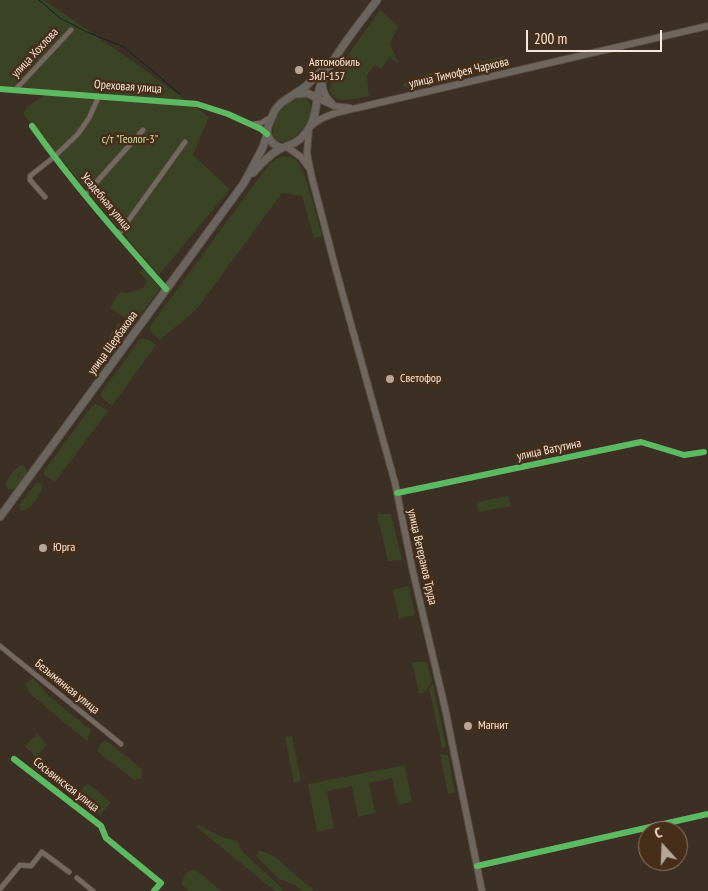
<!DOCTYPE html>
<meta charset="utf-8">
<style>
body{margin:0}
#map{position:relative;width:708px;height:891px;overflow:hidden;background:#3c2f24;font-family:"PT Sans Narrow",sans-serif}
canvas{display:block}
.north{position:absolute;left:638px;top:821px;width:50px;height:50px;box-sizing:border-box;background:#472e19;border:1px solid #8e7867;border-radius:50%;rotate:340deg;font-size:14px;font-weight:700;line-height:20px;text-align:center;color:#f9e8db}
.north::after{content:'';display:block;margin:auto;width:18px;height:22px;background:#b7a79b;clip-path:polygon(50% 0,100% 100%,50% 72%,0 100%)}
.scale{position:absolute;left:526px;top:30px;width:136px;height:22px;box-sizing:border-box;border:2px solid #f9e8db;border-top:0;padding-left:6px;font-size:15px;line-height:18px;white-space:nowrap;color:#f9e8db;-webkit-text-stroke:4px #472e19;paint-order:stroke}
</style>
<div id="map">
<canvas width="708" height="891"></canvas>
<div class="north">С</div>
<div class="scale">200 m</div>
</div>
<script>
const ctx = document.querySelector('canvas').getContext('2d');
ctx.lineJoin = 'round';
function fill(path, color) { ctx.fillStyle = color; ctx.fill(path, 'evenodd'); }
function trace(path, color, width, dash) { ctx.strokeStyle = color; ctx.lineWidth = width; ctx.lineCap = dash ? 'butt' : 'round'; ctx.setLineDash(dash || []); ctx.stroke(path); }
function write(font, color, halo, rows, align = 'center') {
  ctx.font = font + ' "PT Sans Narrow",sans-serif'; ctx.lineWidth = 5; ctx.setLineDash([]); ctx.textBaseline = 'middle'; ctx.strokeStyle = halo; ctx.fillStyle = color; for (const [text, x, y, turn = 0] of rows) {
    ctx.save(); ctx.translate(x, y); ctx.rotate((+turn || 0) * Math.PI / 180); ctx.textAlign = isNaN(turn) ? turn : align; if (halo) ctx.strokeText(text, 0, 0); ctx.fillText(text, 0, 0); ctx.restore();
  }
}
const green = new Path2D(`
 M0,0H44L138,65L209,117L193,155L230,189L159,275L137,250L23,114L27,107L44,95L0,90Z
 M380,10L398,26L390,44L399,64L389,57L381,69L375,65L367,75L369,96C349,101 318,106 335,73Z
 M505,56L507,63L506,66L486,70L479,67L478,62Z
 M439,70L443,71L446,73L447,79L445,81L411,88L404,87L402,85L409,80Z
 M304,97C327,110 287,155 275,138C272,135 273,131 273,127C276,111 287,99 304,97Z
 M284,156C288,157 292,157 296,160C306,169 317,220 322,236L314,238L302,196L282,193L196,310L160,340L153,334L150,330V326L264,171C270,163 275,158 284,156Z
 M144,268L160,288L134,324L110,308L116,297L121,292L127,293L143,288L147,281L139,272Z
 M118,323L130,330L114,351L110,348L109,336Z
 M141,338L149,340L156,345L112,406L101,397L100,394Z
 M95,404L100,406L108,411L55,482L44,475V471L91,407Z
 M20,465C25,466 27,468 27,474L17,487L13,490L8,489C7,488 6,487 6,485C5,480 16,468 20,465Z
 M36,483H40L42,485C41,496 33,505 25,511L21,510L19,505Z
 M509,496L511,506L479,512L477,502Z
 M377,514H391L402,560L388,561Z
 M409,586L415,615L399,619L393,590Z
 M412,662H427L432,681L425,692L419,694Z
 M33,678L50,697L91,730L87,741L30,694L25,684Z
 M433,684L446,747L442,748L429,688Z
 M37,734L47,745L36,757L25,746Z
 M292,736L301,781L294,783L285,737Z
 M107,741L142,769V778L134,780L98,752L99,745Z
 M440,754L448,755L455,793L448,794Z
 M405,765L412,802L398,805L392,778L369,783L375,813L358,817L352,786L327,791L334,828L317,832L308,784Z
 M87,783L111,802L100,815L77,796Z
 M194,825L201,826L222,837L237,841L243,852L283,889L282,891H275Z
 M259,850L274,856L314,891H302L295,885L279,879L256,856Z
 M194,869L205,877L221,891H189L181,884L186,873Z`);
const stream = new Path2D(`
 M39,0L60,18L87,32L124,47L180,94`);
const street = new Path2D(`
 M0,89L197,104L228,114L261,129L267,134
 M15,90L71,30
 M253,124L261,123L271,117
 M32,126C73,184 119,236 166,289
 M85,195L143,130
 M45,197L30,180V176L54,157L78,134L89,118L99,96
 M118,235L185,142
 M397,493L641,442L684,455L704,452
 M0,646L121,744
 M14,759L101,826L106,838L161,883L154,891
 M477,866L708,814
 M77,878L93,891
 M0,889L20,865L31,866L42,852L69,872`);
const secondary = new Path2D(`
 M322,81C323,91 325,97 332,103
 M317,98L334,106L350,108
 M311,126C324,114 344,111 361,107L708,26
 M309,128L307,153L311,174L336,270L395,483L413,572L445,708L482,891
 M287,147L301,157L309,168`);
const primary = new Path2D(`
 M298,94L307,93L317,98
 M267,134C271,142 274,146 282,148
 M253,173C260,165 272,152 282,148C294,144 302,140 309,128C318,115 315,98 321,84C335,53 357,27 377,0
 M0,517L244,183L263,147L267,134L268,126L275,110L281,103L305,87L332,61`);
const cycleway = new Path2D(`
 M0,89L197,104L228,114L261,129L267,134
 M32,126C73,184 119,236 166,289
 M397,493L641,442L684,455L704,452
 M14,759L101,826L106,838L161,883L154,891
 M477,866L708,814`);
const markers = [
 [299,70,5,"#b7a79b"],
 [390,379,5,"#b7a79b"],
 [43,548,5,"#b7a79b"],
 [468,726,5,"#b7a79b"]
];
const streetNames = [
 ["улица Хохлова",35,53,-47],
 ["улица Тимофея Чаркова",459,73,-13],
 ["Ореховая улица",128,87,4],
 ["Усадебная улица",106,202,50],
 ["улица Щербакова",113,343,-54],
 ["улица Ватутина",549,450,-12],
 ["улица Ветеранов Труда",422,557,77],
 ["Безымянная улица",67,687,39],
 ["Сосьвинская улица",66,785,38]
];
const poiNames = [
 ["Автомобиль",309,63],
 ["ЗиЛ-157",309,77],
 ["Светофор",400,379],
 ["Юрга",53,548],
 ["Магнит",478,726]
];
const parkNames = [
 ["с/т \"Геолог-3\"",130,140]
];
fill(green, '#3b4325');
trace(stream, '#0d262b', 1);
trace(street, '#594e43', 6);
trace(secondary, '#594e43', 8);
trace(primary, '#594e43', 9);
trace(street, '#736960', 4.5);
trace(secondary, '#6f675f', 6);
trace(primary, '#6a665f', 7);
trace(cycleway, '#5cba63', 6);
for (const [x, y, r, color] of markers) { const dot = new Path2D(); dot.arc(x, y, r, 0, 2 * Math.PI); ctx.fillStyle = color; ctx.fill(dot); trace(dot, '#472e19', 2); }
write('12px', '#f9e8db', '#472e19', streetNames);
write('12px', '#f9e8db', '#472e19', poiNames, 'left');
write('12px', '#c9e19f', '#472e19', parkNames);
</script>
